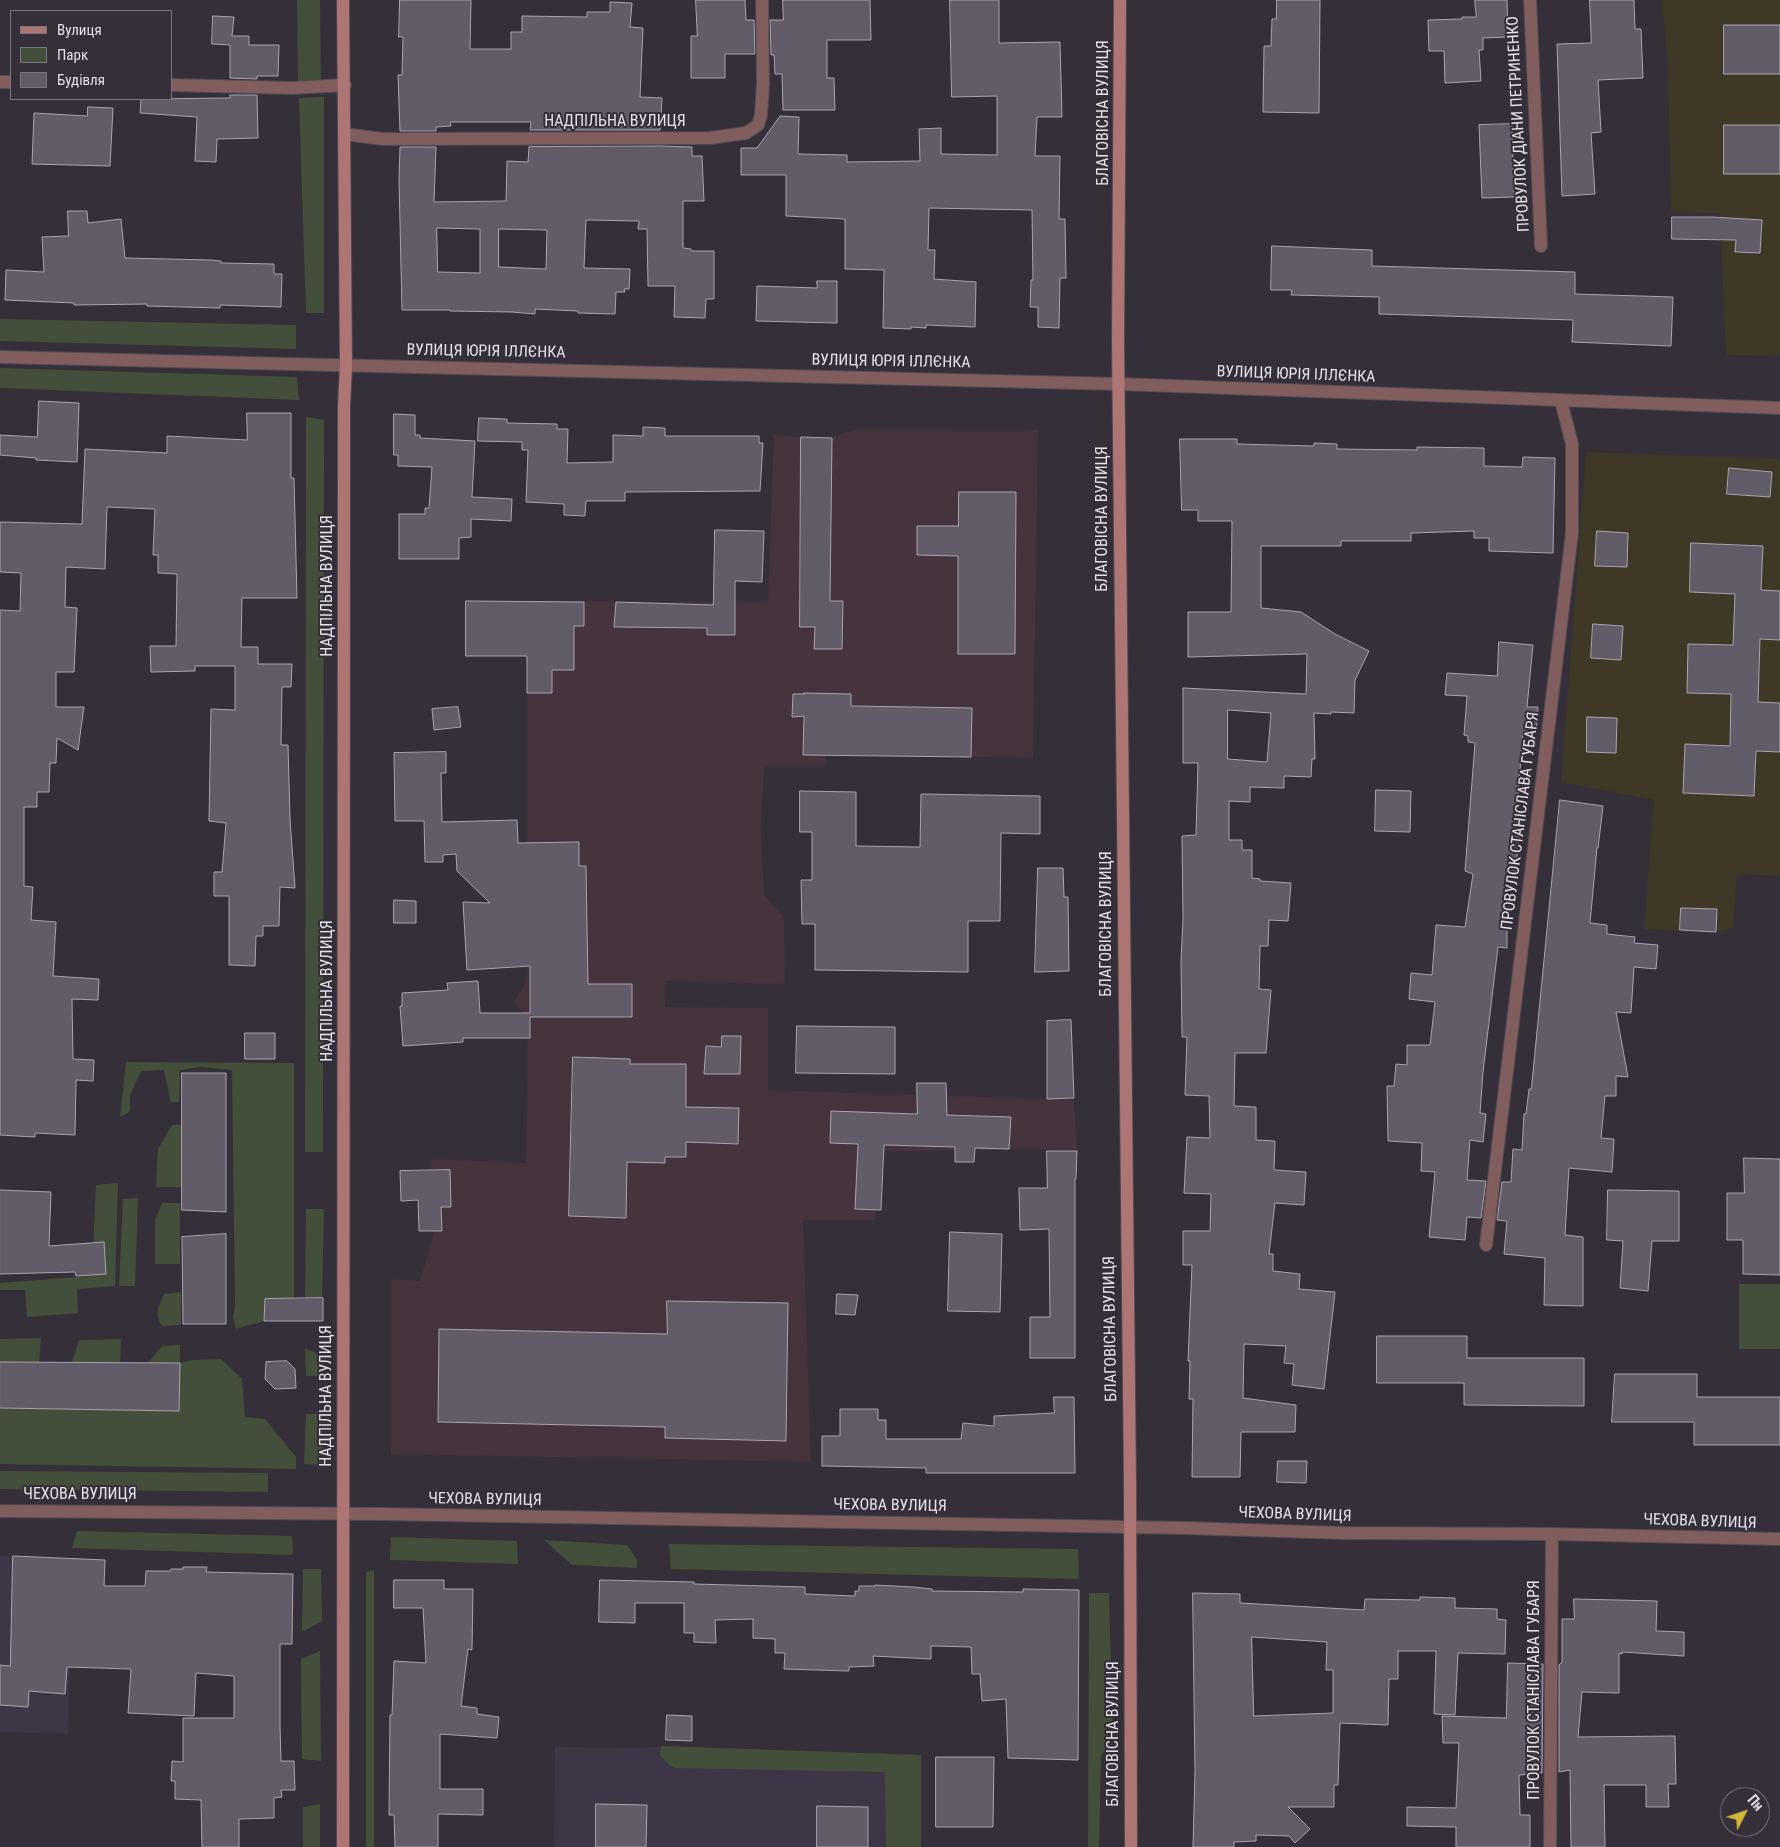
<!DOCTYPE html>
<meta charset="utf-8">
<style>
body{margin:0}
#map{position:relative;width:1780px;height:1847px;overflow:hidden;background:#342f39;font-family:"Roboto Condensed",sans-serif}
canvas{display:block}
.legend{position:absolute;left:10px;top:10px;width:162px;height:90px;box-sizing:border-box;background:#342f39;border:1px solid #7a767f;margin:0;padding:6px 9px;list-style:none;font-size:15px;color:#e4e1e8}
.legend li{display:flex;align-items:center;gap:10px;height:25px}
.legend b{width:25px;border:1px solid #7a767f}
.north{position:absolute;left:1720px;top:1787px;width:50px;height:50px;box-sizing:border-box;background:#342f39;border:1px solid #7a767f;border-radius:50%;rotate:49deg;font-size:14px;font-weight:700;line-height:20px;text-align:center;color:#e4e1e8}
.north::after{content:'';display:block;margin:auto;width:18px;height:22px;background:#d1b736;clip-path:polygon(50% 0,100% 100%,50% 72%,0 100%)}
</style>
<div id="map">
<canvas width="1780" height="1847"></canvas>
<ul class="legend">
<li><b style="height:6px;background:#ae7575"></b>Вулиця</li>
<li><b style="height:14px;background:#444f3b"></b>Парк</li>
<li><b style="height:14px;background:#615c67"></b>Будівля</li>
</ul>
<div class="north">Пн</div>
</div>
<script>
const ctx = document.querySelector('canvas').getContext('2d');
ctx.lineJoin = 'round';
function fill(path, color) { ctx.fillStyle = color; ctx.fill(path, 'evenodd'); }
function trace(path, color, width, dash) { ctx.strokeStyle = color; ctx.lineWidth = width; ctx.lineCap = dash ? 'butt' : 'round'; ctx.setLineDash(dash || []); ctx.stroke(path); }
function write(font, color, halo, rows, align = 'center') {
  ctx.font = font + ' "Roboto Condensed",sans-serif'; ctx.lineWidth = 4; ctx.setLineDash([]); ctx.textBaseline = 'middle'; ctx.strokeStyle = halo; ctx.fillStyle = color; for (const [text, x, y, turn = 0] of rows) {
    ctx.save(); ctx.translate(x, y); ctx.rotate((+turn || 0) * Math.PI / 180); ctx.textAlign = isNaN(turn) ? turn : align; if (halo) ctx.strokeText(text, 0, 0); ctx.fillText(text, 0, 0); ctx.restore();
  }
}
const built = new Path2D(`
 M0,1556L72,1558L68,1734L0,1732Z
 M665,1746L921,1755V1847H554L555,1747L639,1748Z`);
const industrial = new Path2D(`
 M857,429L1038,430L1033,758L826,754L825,766H764L761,829L764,895L784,917L785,984L665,981V1007L768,1008V1090L1074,1100L1077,1149L882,1151L875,1220H803L811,1462L391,1454V1279L420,1281L435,1229L431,1159L526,1163L528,1018L514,1003L527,980V601L768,602L774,434L801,437H832Z`);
const education = new Path2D(`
 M1662,0H1780V356L1726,355L1720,213L1671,212L1668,67Z
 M1586,452L1780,459V876L1737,874L1733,928L1716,932L1644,929L1654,800L1561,782Z`);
const green = new Path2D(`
 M297,0H320L321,83L298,86Z
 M324,97V313H306L299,98Z
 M0,319L296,325V349L0,341Z
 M0,368L297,377L299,400L0,388Z
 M306,417L324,420L323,1152H305Z
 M126,1062L294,1063V1299H265L264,1321L236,1329L233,1318L235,1306L232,1070L200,1067L180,1070L179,1102H171L164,1070L141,1071L130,1095V1111L120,1117Z
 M172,1125H181V1187H156L158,1149Z
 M118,1183L115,1286L77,1289L78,1313L27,1317L25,1290H0V1283L92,1276L96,1185Z
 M138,1198L135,1286H119L123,1199Z
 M162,1203H180V1264H155V1221Z
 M306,1209H324L322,1297H305Z
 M1739,1284H1780V1349H1739Z
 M181,1292V1325L162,1326C154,1314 159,1306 164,1294Z
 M41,1338L39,1362H0V1339Z
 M121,1339L120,1363L72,1362L79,1340Z
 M180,1345V1363L193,1360L221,1359L242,1379L245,1417L265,1419L296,1457V1469L0,1464V1408L179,1411L180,1364L148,1363L162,1346Z
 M305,1349L315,1352L321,1363L322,1376H306Z
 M306,1414H323V1465L304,1464Z
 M0,1471L268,1473V1492L0,1489Z
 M77,1531L292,1536L293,1555L72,1548Z
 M391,1537L517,1541L518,1564L390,1560Z
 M544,1540L627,1545L637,1560V1568L572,1565Z
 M669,1544L1078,1549L1079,1579L671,1569Z
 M303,1569H321L322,1621L302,1632Z
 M374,1570V1847H366V1572Z
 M1089,1593H1109L1113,1743L1101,1755L1099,1847H1088Z
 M320,1651L321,1761L302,1759L301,1659Z
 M661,1746L921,1755V1847H886L885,1772L675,1768L668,1764L660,1755Z
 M320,1804V1847H303V1807Z`);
const building = new Path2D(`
 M400,0H471L470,49H511V32H522V16L587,17V12H610V2L632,3L630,27L643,28L640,97L662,98L660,130H530L531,122H450L451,126L436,127V131H400L398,75H402L403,37H399Z
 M696,0H745L746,20H754L755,54H725V78H691V36H697Z
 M783,0H870L871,40H827V78H834L835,110H783L782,74H775L774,55H771L770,20H783Z
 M950,0H999V43L1060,42L1062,117H1037L1035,156H1060L1059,219H1065L1066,278H1060L1059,328L1038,327V307H1030L1031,280H1033L1032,210L929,208L928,250H935L934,279L976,282L975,327L926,325V328L911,327V329L883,328L884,270L845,269V219L786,216V175H741V148H757L780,116L799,117L798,154L847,155V162L920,161L919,129L941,128V154L997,155V96L952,97Z
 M1277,0H1320L1319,113L1263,112L1264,46H1271L1272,19H1276Z
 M1475,0H1507L1508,37L1483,38V50H1479L1481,81L1445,83L1444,51H1429L1428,20L1462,19V17H1476Z
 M1590,0H1634L1635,29H1641L1643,78L1598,80L1601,132L1591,133L1595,194L1562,196L1557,44L1591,43Z
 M213,16L234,17L232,36H249V45H279L278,76H257V79L230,78V45L212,44Z
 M1724,25H1780V74H1724Z
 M230,95H257L258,138L217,139L216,162L195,161L197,117L140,113L141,99L230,98Z
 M88,107L113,108L110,166L32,164L34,113L87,116Z
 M1512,124L1514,197L1482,198L1479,125Z
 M1724,125H1780V174H1724Z
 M660,146L692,147V156H702L704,201H683V248L691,249V251H714V299H706L705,318L674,317L675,286H648L647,229H638L639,221L586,220L584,268L630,269L629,289H624L625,292H616L615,314L578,313V311L535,309V314L512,312L450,311V310H402L399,179L400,147H436L434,202L506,201L507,161L528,162L529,147ZM437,228L480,229V273L438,272ZM499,229L547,230L546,269L499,267Z
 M68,211H87L88,223L121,219L125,258L211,260L221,261V263L274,264V274H282L281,307L220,305V308L147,306V304L74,305V303L5,300L6,270L44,272L42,237L68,236Z
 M1672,217H1712L1762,220L1760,253L1735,252L1736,240L1672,239Z
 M1272,246L1372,250V266L1575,272V294L1673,297L1671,346L1572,342L1573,320L1379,314V297L1291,295L1292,290H1271Z
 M817,281H837V323L756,321L757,286L817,288Z
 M39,401L79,403L77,462L36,460V458L0,455V435L37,437Z
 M247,413H291V478H294L297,598H242L241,647H258V664H292L291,687H282L281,745H288L290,819L295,888L280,887L279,926H263V936H256L255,966L229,965V896H214V872H222L226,823L209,821L211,709L235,710V666H195V671L151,672L150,646H176L177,574L158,573V555H153L155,509L107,507L105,569L66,567L65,607L77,608L74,672H56V707H84L78,750L57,738L56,763H50L49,792H37V807H24V886L33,887L31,920L56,922L53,976L99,979L98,1000L72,999L73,1059L94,1060L93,1081L76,1080L75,1135L35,1133V1137L0,1135V610L20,611L21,573L0,572V522L82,524L85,449L167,453V436L247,440Z
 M394,414L415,415V435H420V438L475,441L472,497L512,499L511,521L471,519V537L459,538V559H399V514H425V508H429L432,467L398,466V455H394Z
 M479,418L507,419V423L557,424V429H568L567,463L613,462V435L643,436V427L665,428V436H759V443H763L760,491L625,492V501H586L585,516L564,515V504L526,502L528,450H522V442L478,441Z
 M801,437L832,438L830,601H843L842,649H814L815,627H800Z
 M1180,439H1237V444L1314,446V443L1337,444V449L1417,450V447L1484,448V466L1522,467L1523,457L1555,458L1553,553L1489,551V538H1474V531L1411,533V541H1341V546H1261V608L1301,612L1335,634L1369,651L1355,680L1354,713L1331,712V714L1314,713L1315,759H1312L1311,777L1284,776V788L1250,787V802L1229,801V840H1242V850H1252V878L1260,879V881L1291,883L1288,921L1269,920L1268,946H1260L1259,989L1271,990L1266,1053H1235L1234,1106L1256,1107V1140L1275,1141L1274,1170L1306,1172L1304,1205L1275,1203L1269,1254H1273V1271L1300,1274L1299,1289L1335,1292L1324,1389L1292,1385L1294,1364L1284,1363L1286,1346L1244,1344L1243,1398L1296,1405L1295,1432H1241L1240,1477H1192L1193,1399H1189L1190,1361H1188L1192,1265H1183V1231H1210L1211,1194L1184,1193L1187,1137L1210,1138L1209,1096L1185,1095L1187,1037H1182L1181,960L1183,920L1182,836L1196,835L1198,763H1183V688L1306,694L1307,654L1188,657V612H1231L1232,521H1198V510H1182ZM1228,710L1271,713L1267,762L1228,759Z
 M1729,468L1772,472L1770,497L1727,494Z
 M959,492H1016L1015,654H958V556L917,555V526H958Z
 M715,530L764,531L762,582L735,581V635H707V628L614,627L616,602L713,605Z
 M1597,531L1628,533L1627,567L1595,566Z
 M1691,543L1763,546L1761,590L1780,591V640L1760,639L1758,702L1780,703V752L1756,751L1754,796L1683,793L1685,744L1730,746L1731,694L1687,693L1688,644L1733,645L1735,594L1690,592Z
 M466,601L584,602V626H574V670H552V693H527V656H466Z
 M1593,624L1623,626L1621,660L1591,658Z
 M1499,642L1533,645L1527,707H1538L1536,733L1523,732L1516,820L1520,821L1518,848L1514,880L1507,879L1501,928H1507V948L1498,947L1483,1072L1480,1113L1486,1114L1483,1142L1470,1140L1467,1180L1486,1181L1481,1218L1467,1217L1465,1240L1429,1237L1435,1172L1421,1171L1422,1143L1388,1141L1387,1086H1394L1396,1064L1407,1065V1045H1430L1435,1002L1409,999L1411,973L1432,975L1436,925L1465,927L1473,874L1465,871L1475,743L1468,742V736L1464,735L1467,696L1445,695L1447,673L1497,676Z
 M804,693L851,694V706L972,708L971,757L803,755L804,716L792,717L793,694H804Z
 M458,707L461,727L434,730L432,709Z
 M1587,717L1617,718L1616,753L1587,752Z
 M446,752V773H441L442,822L517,820L518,843L579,842V866H586L588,984H632V1017H530V1038H463V1042L403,1046L400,1006H402V993L448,990L447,983L478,981L480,1013H530V966L467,970L463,902L490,903L457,871L456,854L443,855V862H425L424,821H395L394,753Z
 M1376,790L1411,791L1410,832L1375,831Z
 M800,791L856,792V846L920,847L921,794L1040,796V834L1001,833L1000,921H968V972L815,970V924H802L801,880H812V832H800Z
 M1560,800L1603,806L1598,848H1597L1590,923L1607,925V934L1635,937L1634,943L1658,945L1656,969L1634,967L1631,1013L1616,1012L1628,1077L1616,1076V1096H1605L1601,1138L1614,1139L1612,1172L1569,1168L1565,1235L1583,1237V1306L1544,1305L1545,1258L1504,1254L1507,1221L1497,1220L1502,1182H1511L1513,1149L1522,1150L1524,1114H1526L1529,1089H1531Z
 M1038,868H1063L1064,897H1068L1069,971L1035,972Z
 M394,900L416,901V923H394Z
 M1681,908L1717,909L1716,932L1680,930Z
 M1071,1020L1074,1098L1047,1099V1021Z
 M797,1026L895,1027V1074L796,1073Z
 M245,1033H275V1059H245Z
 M722,1036H741L740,1074H704L706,1046L721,1047Z
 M573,1057L630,1059V1064H686V1107L739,1108L738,1144L686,1142V1157H665V1163L627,1162L626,1218L569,1216Z
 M182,1073H226V1212L182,1210Z
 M917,1083H946L947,1115L1011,1117L1009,1149L975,1148L974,1162H955V1147L884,1145L881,1210L855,1209L858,1144L830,1143L831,1111L917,1114Z
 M1047,1151H1077L1076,1179H1075V1358H1030V1317H1050L1049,1229L1020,1230L1019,1188H1047Z
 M1744,1158L1780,1159V1275L1743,1274V1240H1727V1193H1744Z
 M450,1170L451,1207H441L442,1231H419L418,1200L401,1201L400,1171Z
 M0,1190L51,1192L49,1246L104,1242L106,1274L76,1276L75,1272L0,1274Z
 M1608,1190L1679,1191V1241H1652L1648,1291L1620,1288L1623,1241L1607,1240Z
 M950,1232L1002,1234L1000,1312L948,1311Z
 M226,1234V1324H183L182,1237Z
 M837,1294L858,1295L855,1315L836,1314Z
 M323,1298V1321H264L265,1299Z
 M667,1301L788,1303L786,1441L665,1438V1427L438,1422L439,1329L667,1334Z
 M1377,1336H1467V1358H1584V1406L1464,1405V1383H1377Z
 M287,1361L295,1369L296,1388L275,1389L265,1379L266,1362Z
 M0,1362L180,1363L179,1411L0,1408Z
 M1615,1374H1697V1397H1780V1445H1694V1422H1612Z
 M1054,1397H1074L1075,1473H926V1468L822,1466V1436H840V1409H878V1420H886V1439H961L963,1423L994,1426V1416L1054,1413Z
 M1278,1461H1307L1306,1483L1277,1482Z
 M13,1556L105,1560L104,1586H145L146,1571H170L171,1569H183V1567H207L206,1572L293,1574L292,1644H280V1726L281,1761H294L295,1790H281L282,1797L274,1798V1818L239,1819V1847H202L201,1800L175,1799V1781H171L172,1761L183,1762V1718H234V1676L196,1673L194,1716L128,1713L131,1669L67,1667L65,1694L29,1691L28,1707L0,1705V1665L10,1666Z
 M394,1580H444V1589H473L472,1650L468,1649L461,1706L477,1708V1714L499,1717L497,1738L440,1734V1789H483V1815L438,1814V1847H395L394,1815H389L390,1715H392L394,1661L426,1663L423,1608H394Z
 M600,1580L694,1582V1584L805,1587V1594L855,1596V1591H859V1586H875V1585L913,1587L932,1589V1591L1023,1592V1589L1079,1590L1078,1760L1008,1758L1006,1699L982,1701L980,1674H972L971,1647L931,1646V1659L873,1656L874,1666L849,1667V1671L784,1669L785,1653H775V1639L753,1638V1619L715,1620L716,1643L694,1642V1633H684V1603H635V1623L599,1622Z
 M1193,1593L1240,1594V1603L1364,1610L1365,1599L1420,1600V1597L1455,1598V1608L1497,1609V1619L1506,1620L1505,1654L1458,1653L1455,1715L1434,1714L1436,1651H1398V1679H1389L1388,1725L1340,1723L1338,1785H1334V1807H1288L1310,1829L1295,1843L1289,1836L1256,1835V1841L1234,1842V1847H1193L1195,1771ZM1252,1637L1327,1642L1326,1670H1333V1713L1254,1716Z
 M1574,1599L1657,1601L1656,1631L1684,1632V1656L1622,1652V1654L1619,1653V1693L1582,1692L1578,1737L1675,1736L1676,1784H1668L1669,1807H1646V1785H1604L1605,1847H1571L1570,1770L1559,1772V1665L1562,1662V1619H1574Z
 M1508,1663L1543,1664L1542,1773L1519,1775L1520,1815H1530V1847H1456V1827L1407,1826V1807L1456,1808L1459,1743H1443L1442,1716L1506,1718Z
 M667,1715L692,1716V1741L666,1740Z
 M936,1757H994L993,1827H936Z
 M596,1804L647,1805L646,1847H596Z
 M817,1806L868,1807V1847H817Z`);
const minor = new Path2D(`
 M1530,0L1541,246
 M0,82H11
 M171,85L292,88L345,85
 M344,134L383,139L710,138L746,133L758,125L761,115L763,84L762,0
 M1119,384L1780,408
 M1486,1245L1572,533V444L1561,401
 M1550,1847L1552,1534`);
const tertiary = new Path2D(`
 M0,357L1119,384
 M0,1511L383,1514L1185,1528L1342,1533L1552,1534L1780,1539`);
const secondary = new Path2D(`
 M1120,0L1118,341L1130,1482L1131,1847
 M343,1847L344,407L346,365L343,0`);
const streetNames = [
 ["БЛАГОВІСНА ВУЛИЦЯ",1104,113,-90],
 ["НАДПІЛЬНА ВУЛИЦЯ",615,122],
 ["ПРОВУЛОК ДІАНИ ПЕТРИНЕНКО",1519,124,-93],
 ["ВУЛИЦЯ ЮРІЯ ІЛЛЄНКА",486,352,1],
 ["ВУЛИЦЯ ЮРІЯ ІЛЛЄНКА",891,362,1],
 ["ВУЛИЦЯ ЮРІЯ ІЛЛЄНКА",1296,375,2],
 ["БЛАГОВІСНА ВУЛИЦЯ",1103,519,-90],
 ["НАДПІЛЬНА ВУЛИЦЯ",328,586,-90],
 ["ПРОВУЛОК СТАНІСЛАВА ГУБАРЯ",1521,821,-83],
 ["БЛАГОВІСНА ВУЛИЦЯ",1107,924,-90],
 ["НАДПІЛЬНА ВУЛИЦЯ",328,991,-90],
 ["БЛАГОВІСНА ВУЛИЦЯ",1111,1329,-91],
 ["НАДПІЛЬНА ВУЛИЦЯ",327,1396,-90],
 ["ЧЕХОВА ВУЛИЦЯ",80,1495],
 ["ЧЕХОВА ВУЛИЦЯ",485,1500,1],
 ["ЧЕХОВА ВУЛИЦЯ",890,1506,1],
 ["ЧЕХОВА ВУЛИЦЯ",1295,1515,2],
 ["ЧЕХОВА ВУЛИЦЯ",1700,1522,2],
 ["ПРОВУЛОК СТАНІСЛАВА ГУБАРЯ",1535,1690,-90],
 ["БЛАГОВІСНА ВУЛИЦЯ",1114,1734,-90]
];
fill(built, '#3d3646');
fill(industrial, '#45333d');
fill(education, '#403827');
fill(green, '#444f3b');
fill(building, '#615c67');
trace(building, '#a9a4b1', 1);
trace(minor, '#504b55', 14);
trace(tertiary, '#504b55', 14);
trace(secondary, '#504b55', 14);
trace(minor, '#825d5d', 12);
trace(tertiary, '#825d5d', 12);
trace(secondary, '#ae7575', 12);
write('16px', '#e4e1e8', '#342f39', streetNames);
</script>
